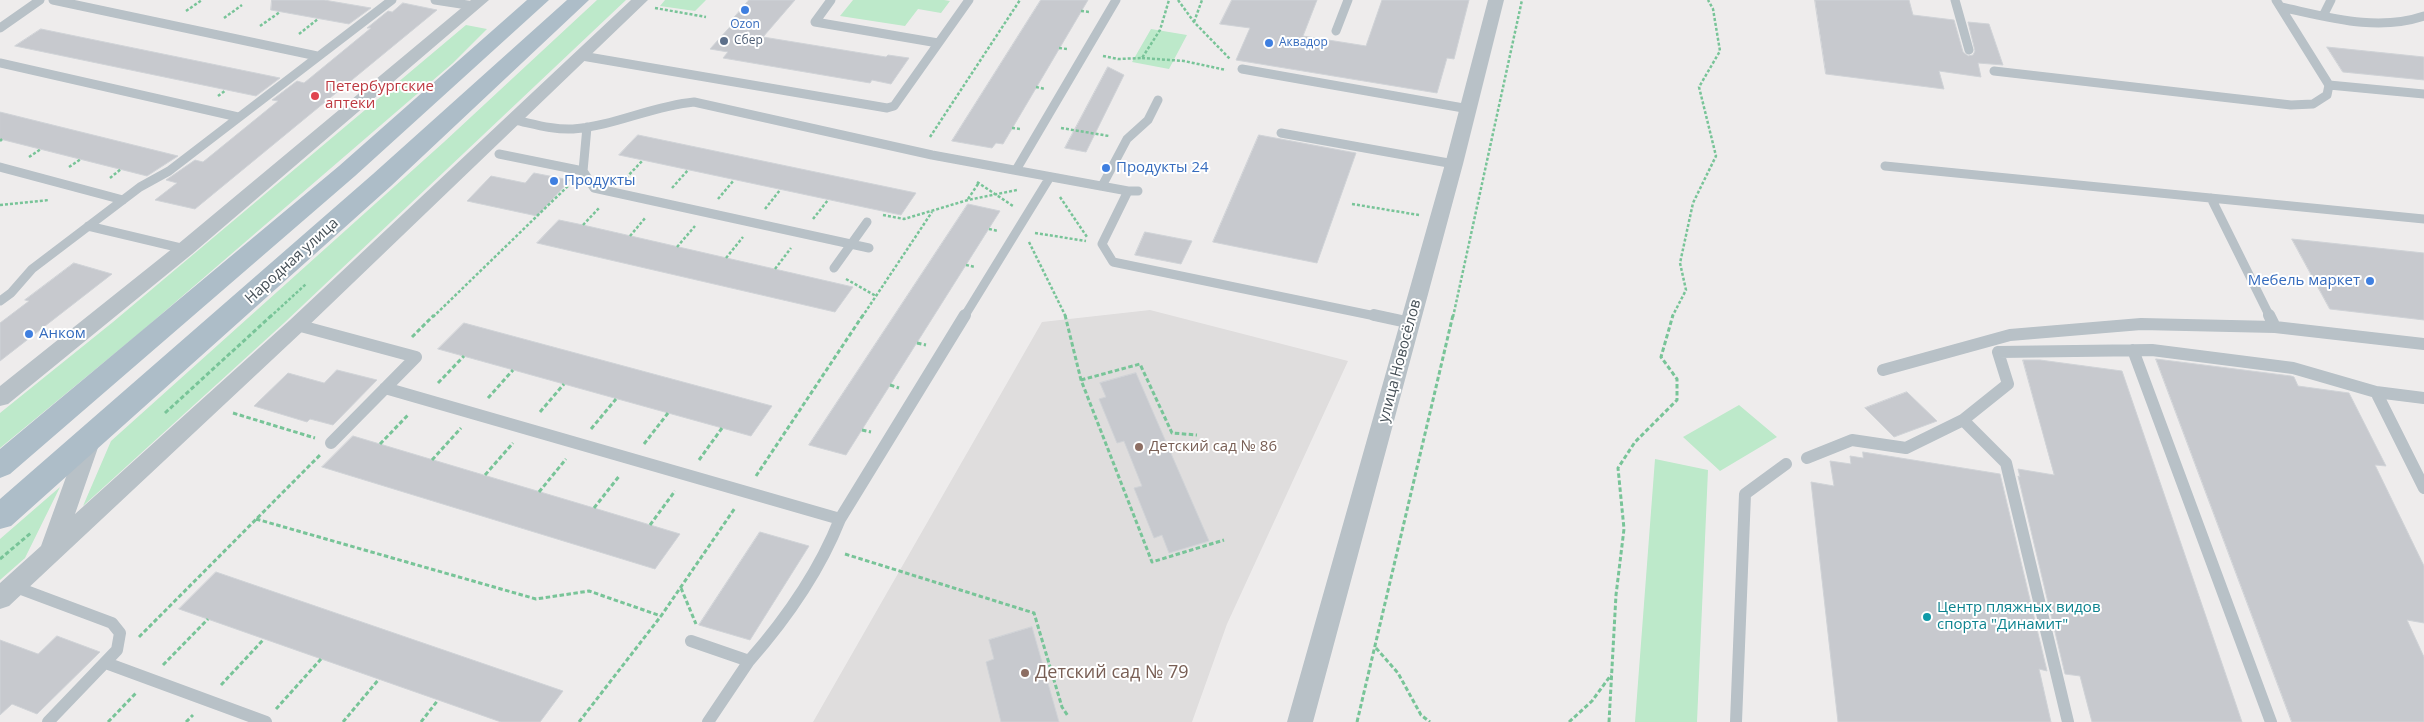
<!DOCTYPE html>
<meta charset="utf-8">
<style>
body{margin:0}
canvas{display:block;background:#eeecec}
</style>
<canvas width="2424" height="722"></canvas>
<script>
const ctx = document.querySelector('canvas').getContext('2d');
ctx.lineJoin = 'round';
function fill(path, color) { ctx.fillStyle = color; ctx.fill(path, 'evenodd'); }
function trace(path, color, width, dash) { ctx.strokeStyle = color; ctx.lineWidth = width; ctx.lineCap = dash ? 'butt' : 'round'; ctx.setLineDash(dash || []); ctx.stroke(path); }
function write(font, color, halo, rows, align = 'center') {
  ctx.font = font + ' "Open Sans",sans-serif'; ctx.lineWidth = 4; ctx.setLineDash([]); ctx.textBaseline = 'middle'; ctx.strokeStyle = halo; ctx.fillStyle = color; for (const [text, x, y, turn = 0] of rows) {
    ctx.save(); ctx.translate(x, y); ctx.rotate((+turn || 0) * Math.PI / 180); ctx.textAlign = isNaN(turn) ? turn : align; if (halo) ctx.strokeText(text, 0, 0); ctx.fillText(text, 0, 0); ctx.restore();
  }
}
const education = new Path2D(`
 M1150,310L1348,361L1227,624L1192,722H813L1042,322Z`);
const green = new Path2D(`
 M597,0H626L284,323L83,506L111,441L444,142Z
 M665,0H706L695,11L660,6Z
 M853,0H944L950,1L941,13L918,9L905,26L840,16Z
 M466,25L487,29L453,63L143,330L0,448V413L113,322Z
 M1151,29L1187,35L1169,69L1132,62Z
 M1739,405L1777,437L1720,471L1683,437Z
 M1655,459L1708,470L1697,722H1635Z
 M60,487L25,558L0,580V539Z`);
const building = new Path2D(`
 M272,0H324L371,8L349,24L271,10Z
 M749,0H795L763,37L886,57L888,55L909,58L891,84L872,80L870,83L723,58L728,52L710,49L737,19H733Z
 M1041,0H1088L1003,144L996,143L992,148L952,141Z
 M1232,0H1317L1303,36L1366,46L1382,0H1469L1454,59L1447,58L1437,93L1236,60L1250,28L1220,24Z
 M1815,0H1909L1913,15L1954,20L1963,52L1968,56L1973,55L1975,51L1968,22L1989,24L2003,65L1978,63L1981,77L1939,71L1944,89L1826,74Z
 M403,3L437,10L195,209L155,200L177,183L166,180L195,160L203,162L278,101L272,100L297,81L304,83L371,28H367L388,11L392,12Z
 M41,29L280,78L256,96L15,46Z
 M2327,47L2424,57V80L2343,72Z
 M1108,67L1124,75L1086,152L1065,148Z
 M0,112L178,156L147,176L0,139Z
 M638,135L916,193L901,215L619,155Z
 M1259,135L1356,153L1317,263L1213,242Z
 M534,173L570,180L537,216L467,201L491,176L525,183Z
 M968,204L1000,211L846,455L809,445Z
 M559,220L583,225L853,287L835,312L537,243Z
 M1145,232L1192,241L1181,264L1135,255Z
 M2292,239L2424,253V320L2330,309Z
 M74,263L112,274L0,361V323L29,301L25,300Z
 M464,323L772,406L751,436L438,349Z
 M2156,359L2291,376L2294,377L2298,386L2349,393L2386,466L2375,465L2424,566V623L2407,620L2424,657V722H2292Z
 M2023,360H2040L2122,371L2242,722H2092L2080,676L2065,674L2018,476L2020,477L2018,469L2054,475Z
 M337,370L377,380L333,425L310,419L307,422L254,406L288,373L324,383Z
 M1136,373L1209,541L1169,553L1162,535L1154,538L1134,488L1142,486L1124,441L1117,443L1099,399L1106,397L1100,383Z
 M1907,392L1937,421L1894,437L1865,408Z
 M353,436L594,508L680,534L655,569L322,467Z
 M1863,452L2000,474L2047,671L2039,669L2051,722H1838L1811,482L1834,486L1830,461L1851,464L1850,456L1863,458Z
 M760,532L809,546L750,640L699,625Z
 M216,572L563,691L540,722H501L179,609Z
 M1032,627L1059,722H1001L986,662L994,659L989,640Z
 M57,636L100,652L37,714L12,704L0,715V640L38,654Z`);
const pathFar1 = new Path2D(`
 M1178,0L1194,22L1230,59
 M655,8L706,17
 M186,11L202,0
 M1081,11L1090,12
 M224,18L242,5
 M1194,22L1202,0
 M260,26L280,12
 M299,34L318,19
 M1059,48L1067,49
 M1103,56L1118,59L1142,58L1160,30L1169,0
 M1142,58L1184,61L1226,70
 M1036,87L1045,89
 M218,96L226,90
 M1012,128L1021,129
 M1061,128L1109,136
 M930,137L1020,0
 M0,141L2,139
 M29,157L41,149
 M69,167L81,159
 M110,178L121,169
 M626,178L643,160
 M977,182L1013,206
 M672,188L688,170
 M1060,197L1087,237
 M718,199L734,180
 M968,199L978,184
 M1352,204L1419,215
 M0,205L49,200
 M765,209L780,190
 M883,215L904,219L968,200L1017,190
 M813,219L828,200
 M583,225L600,207
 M989,229L998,231
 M1035,233L1086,241
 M630,236L646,217
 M1029,242L1066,317
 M677,247L695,226
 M726,258L743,237
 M966,265L975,267
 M775,269L791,248
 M846,279L876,296
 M270,317L306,284
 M433,317L569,185
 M862,317L932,212
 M1453,317L1522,0
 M1672,317L1686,290L1680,263L1693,203L1716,156L1699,87L1720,51L1713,9L1708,0`);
const path = new Path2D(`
 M1065,315L1081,380L1152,562L1224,540
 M41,328L50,331
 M412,337L434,315
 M917,343L926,345
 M1081,380L1140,364L1172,433L1197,435
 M438,383L464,356
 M890,385L899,388
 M488,398L513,370
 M540,412L564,384
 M165,413L272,315
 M233,413L315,438
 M591,429L616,399
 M862,430L871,432
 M380,444L408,415
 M644,444L668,413
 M432,460L461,428
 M699,460L722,428
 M485,475L513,443
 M756,476L863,315
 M539,492L566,459
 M594,508L620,475
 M256,519L536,599L589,591L661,616
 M650,525L675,491
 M845,554L1034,613L1062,707L1068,716
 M0,559L32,532
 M681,588L696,624
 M139,637L320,455
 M1376,648L1398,673L1421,715L1430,722
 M163,665L208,619
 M221,685L264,639
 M276,709L321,659
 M108,722L136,693
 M186,722L193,715
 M343,722L379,679
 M421,722L438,700
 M579,722L661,616L735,508
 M1357,722L1453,315
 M1569,722L1592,701L1611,675
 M1609,722L1616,595L1624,529L1618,468L1635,442L1677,400V379L1661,357L1673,315`);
const laneFar1 = new Path2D(`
 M53,0L317,56
 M435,0L474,6
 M831,0L815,22L938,43
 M1955,0L1969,50
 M2281,7C2328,17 2377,32 2424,16
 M2323,16L2331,0
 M0,28L40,0
 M1336,31L1348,0
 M582,56L887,108L894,106L969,0
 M0,63L238,117
 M1242,69L1469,109
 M1994,71L2291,105L2313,104L2327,95L2329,85L2276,0
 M2329,85L2424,94
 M515,120C534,124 553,130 573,129C614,126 652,106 694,102L932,155L1128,191H1138
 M1281,133L1454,164
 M499,154L583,171L594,188L869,248
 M1885,166L2424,219
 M0,167L123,200
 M1016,170L1116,0
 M583,171L587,127
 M1102,186L1127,139L1148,120L1158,100
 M1128,191L1102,244L1113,262L1380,317
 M2211,198L2270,317
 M88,226L185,249
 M834,268L867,222
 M0,301L11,293L32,269L140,187L169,171L392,0
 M964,317L1050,177`);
const lane = new Path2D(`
 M1374,315L1411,323
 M2269,315L2275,327
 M297,325L416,357L331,443
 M2133,350L2271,722
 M1883,370L2010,335L2141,324L2275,327L2424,344
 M385,388L840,519C819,572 786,619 749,661L691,641
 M2424,398L2376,392L2424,488
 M1963,420L2006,463L2068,722
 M1807,458L1852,440L1906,448L1963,420L2008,384L1998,352L2152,350L2293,368L2376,392
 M840,519L965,315
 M13,586L112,623L120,633L117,650L48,722
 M106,663L266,722
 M708,722L749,661
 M1736,722L1745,494L1786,464`);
const street = new Path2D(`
 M471,0H489L192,254L8,404L0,406V386L178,244Z
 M631,0H648L304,330L9,606L0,609V583L41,546L82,433L90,430L98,433L101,439L75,514L290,320Z
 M1488,0H1504L1463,164L1313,722H1287L1445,164Z`);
const primary = new Path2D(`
 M527,0H549L355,176L10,474L0,478V449L339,166Z
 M567,0H589L391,186L11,526L0,529V499L373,174Z`);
const markers = [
 [745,10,5,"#3f7fe0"],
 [724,41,5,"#5c6f8a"],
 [1269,43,5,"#3f7fe0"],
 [315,96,5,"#e0444e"],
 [1106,168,5,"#3f7fe0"],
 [554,181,5,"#3f7fe0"],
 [2370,281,5,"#3f7fe0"],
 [29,334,5,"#3f7fe0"],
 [1139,447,5,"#8d6e63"],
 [1927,617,5,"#0f9aa8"],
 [1025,673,5,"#8d6e63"]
];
const farShopnames = [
 ["Ozon",745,25],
 ["Аквадор",1279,43,"left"]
];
const farServicenames = [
 ["Сбер",734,41]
];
const healthNames = [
 ["Петербургские",325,87],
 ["аптеки",325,104]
];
const shopNames = [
 ["Продукты 24",1116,168],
 ["Продукты",564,181],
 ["Мебель маркет",2360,281,"right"],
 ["Анком",39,334]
];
const streetNames = [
 ["Народная улица",292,261,-42],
 ["улица Новосёлов",1400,361,-75]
];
const educationNames = [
 ["Детский сад № 86",1149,447]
];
const cultureNames = [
 ["Центр пляжных видов",1937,608],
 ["спорта \"Динамит\"",1937,625]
];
const nearEducationnames = [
 ["Детский сад № 79",1035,673]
];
fill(education, '#dfdddd');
fill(green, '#bde9ca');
fill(building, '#c7c9ce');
trace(building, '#d0d3d7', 1);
trace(pathFar1, '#78c498', 2.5, [3, 2]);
trace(path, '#78c498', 3, [4.5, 2.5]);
trace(laneFar1, '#b8c1c7', 9);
trace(lane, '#b8c1c7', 12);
fill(street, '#b8c1c7');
fill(primary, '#adbdc8');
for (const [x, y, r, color] of markers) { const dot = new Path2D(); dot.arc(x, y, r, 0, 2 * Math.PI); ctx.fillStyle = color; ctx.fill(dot); trace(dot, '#fff', 2); }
write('12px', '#366cbe', '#fff', farShopnames);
write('12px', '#4e5e75', '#fff', farServicenames, 'left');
write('15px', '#be3a42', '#fff', healthNames, 'left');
write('15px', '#366cbe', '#fff', shopNames, 'left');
write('15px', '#465057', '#fff', streetNames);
write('15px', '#785e54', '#fff', educationNames, 'left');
write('15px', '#0d838f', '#fff', cultureNames, 'left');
write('18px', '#785e54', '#fff', nearEducationnames, 'left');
</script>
